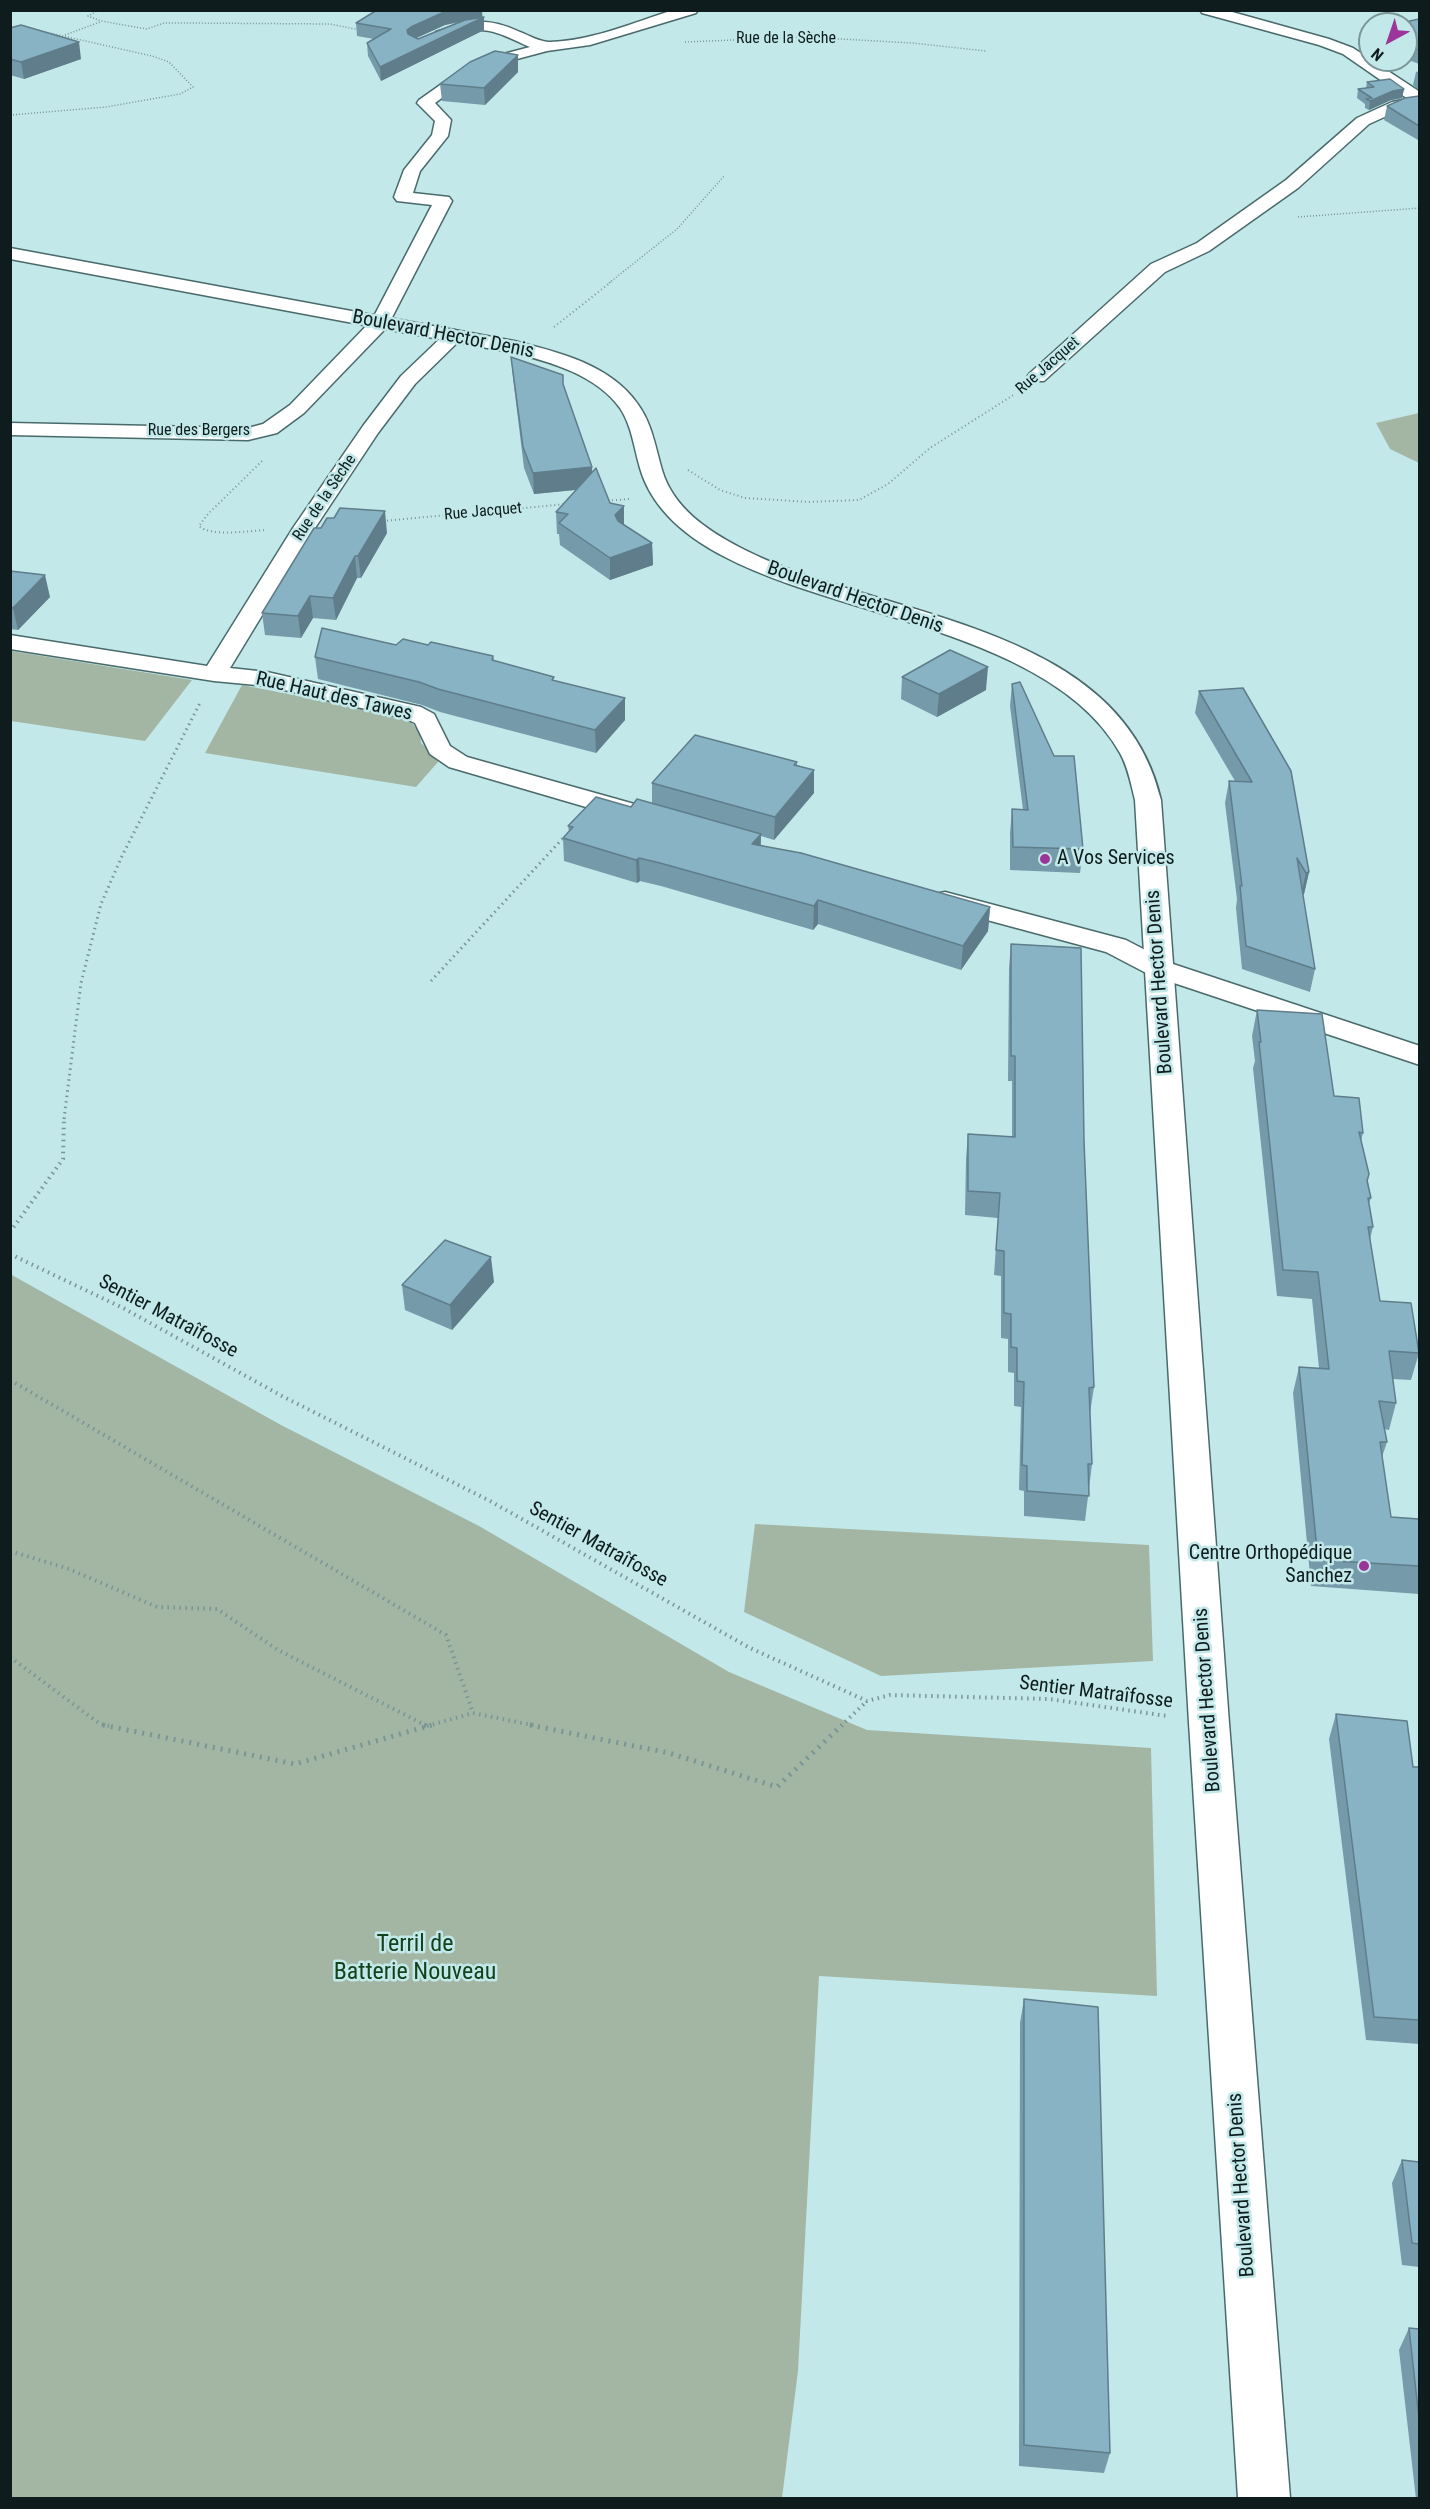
<!DOCTYPE html>
<meta charset="utf-8">
<style>
body{margin:0}
#map{position:relative;width:1430px;height:2509px;overflow:hidden;background:#c3e8e9;font-family:"Roboto Condensed",sans-serif}
canvas{display:block}
.frame{position:absolute;inset:0;border:12px solid #0e1c1d;pointer-events:none}
.north{position:absolute;left:1358px;top:12px;width:60px;height:60px;box-sizing:border-box;background:#c3e8e9;border:2px solid #7b9697;border-radius:50%;rotate:220deg;font-size:16px;font-weight:700;line-height:24px;text-align:center;color:#0e1c1d}
.north::after{content:'';display:block;margin:auto;width:21px;height:27px;background:#9c3599;clip-path:polygon(50% 0,100% 100%,50% 72%,0 100%)}
</style>
<div id="map">
<canvas width="1430" height="2509"></canvas>
<div class="frame"></div>
<div class="north">N</div>
</div>
<script>
const ctx = document.querySelector('canvas').getContext('2d');
ctx.lineJoin = 'round';
function fill(path, color) { ctx.fillStyle = color; ctx.fill(path, 'evenodd'); }
function trace(path, color, width, dash) { ctx.strokeStyle = color; ctx.lineWidth = width; ctx.lineCap = dash ? 'butt' : 'round'; ctx.setLineDash(dash || []); ctx.stroke(path); }
function write(font, color, halo, rows, align = 'center') {
  ctx.font = font + ' "Roboto Condensed",sans-serif'; ctx.lineWidth = 5; ctx.setLineDash([]); ctx.textBaseline = 'middle'; ctx.strokeStyle = halo; ctx.fillStyle = color; for (const [text, x, y, turn = 0] of rows) {
    ctx.save(); ctx.translate(x, y); ctx.rotate((+turn || 0) * Math.PI / 180); ctx.textAlign = isNaN(turn) ? turn : align; if (halo) ctx.strokeText(text, 0, 0); ctx.fillText(text, 0, 0); ctx.restore();
  }
}
const green = new Path2D(`
 M1419,413H1420L1419,463L1390,449L1376,423Z
 M11,651L192,680L145,741L11,721Z
 M242,685L407,717L420,733L421,743L436,757L438,762L416,787L205,753Z
 M10,1274L281,1425L479,1526L729,1672L867,1730L1151,1748L1157,1996L819,1976L798,2371L782,2498H11Z
 M755,1524L1149,1545L1153,1661L881,1676L744,1612Z`);
const pathFar4 = new Path2D(`
 M99,10L88,16L101,21L147,29L164,23H185L330,24L360,30
 M65,35L100,22
 M685,42L805,37L912,43L986,51
 M10,115L106,107L180,94L193,87L169,62L152,56L41,31
 M1298,217L1420,208
 M609,283L677,229L725,175`);
const pathFar3 = new Path2D(`
 M554,327L611,282
 M262,461L208,514L199,526C210,537 249,531 265,530
 M688,470L720,490L745,498L808,502L859,500L888,484L930,448L1015,394
 M604,501L629,499
 M383,521L567,504`);
const pathFar2 = new Path2D(`
 M431,981L565,836
 M64,1119L81,983L101,904L122,856L201,701`);
const pathFar1 = new Path2D(`
 M10,1232L63,1159L64,1117
 M10,1254L123,1308L282,1396L490,1501L750,1648L867,1701L890,1695L1049,1699L1167,1716
 M10,1380L446,1635L473,1713
 M10,1551L69,1569L157,1607L217,1609L278,1650L427,1726
 M10,1657L100,1724L110,1726
 M427,1726L473,1713L537,1726
 M841,1726L867,1701`);
const path = new Path2D(`
 M103,1725L295,1764L432,1725
 M424,1725L427,1726
 M530,1725L669,1753L777,1787L842,1725`);
const minor = new Path2D(`
 M674,10H698L696,13L590,45L547,51L502,63L470,77L435,103L451,120L448,136L420,171L413,193L449,197L452,201L387,327L304,413L277,433L248,440L10,435V423L248,428L263,424L290,405L372,320L432,205L397,201L394,197L404,170L432,135L435,121L417,103L419,100L460,71L492,57L530,47C513,40 496,29 477,30C463,31 449,41 436,38L434,35L436,32C469,20 487,17 520,32C528,35 540,42 550,42C592,41 634,22 674,10Z
 M1200,10H1225L1329,39L1353,48L1420,92V107L1402,109L1369,124L1298,188L1209,251L1165,272L1044,381H1030L1027,377L1030,373L1151,264L1197,243L1286,180L1357,118L1392,102L1408,99L1343,54L1319,45L1202,13Z
 M454,330L461,332L464,336L415,384L378,433L315,528L230,668L267,672L421,707L434,714L450,746L467,757L645,807L649,813L645,819L636,821L627,819L449,767L430,754L415,723L404,718L267,686L214,681L10,649V635L207,666L293,528L363,426L401,376L447,332Z
 M945,892L1126,940L1170,963L1420,1046V1065L1150,975L1106,952L935,906L931,900L935,894Z`);
const tertiary = new Path2D(`
 M10,248L514,341C558,352 609,364 637,403C652,423 655,446 662,470C673,508 708,531 741,548C876,618 1119,620 1161,800L1229,1723L1290,2498H1238L1189,1723L1135,800C1131,784 1128,767 1120,753C1053,633 839,617 725,557C688,538 652,510 640,468C634,448 632,426 620,408C596,375 551,362 514,353L10,259Z`);
const wall = new Path2D(`
 M377,10H482L484,30L381,81L368,56L367,43L374,39L357,36L356,23ZM458,22L418,39L416,38L445,25Z
 M1419,19V64L1406,59V24Z
 M10,28L81,59L24,79L10,75Z
 M1368,30H1370V45L1366,43Z
 M1419,71V90L1413,85L1416,72Z
 M518,72L485,105L442,101L440,84Z
 M1367,82L1404,89L1402,98L1391,100L1369,110L1365,108V104L1357,98L1358,89L1366,88Z
 M1419,96V140H1418L1384,120L1387,106Z
 M511,357L563,385L592,467V472L624,525L652,543L653,565L610,580L560,545L559,534H557L556,512L576,490L534,494L524,468L513,378Z
 M387,533L361,578H357L336,620L313,618L301,638L265,635L262,613Z
 M10,571L50,597L18,630L10,629Z
 M396,645L493,656L494,660L554,681L625,720L596,753L440,712L422,705L318,679L315,657Z
 M902,677L986,690L937,717L901,699Z
 M1012,684L1083,849L1080,873L1010,870V833L1012,809L1023,810L1010,706Z
 M1199,691L1309,872L1304,894L1303,895L1315,969L1310,992L1242,969L1236,908L1237,899L1225,803L1229,781H1235L1195,713Z
 M797,762V765L814,770V793L774,840L761,836V845L990,907L988,931L961,970L818,924L813,930L661,886L640,881L637,883L564,861L563,838L569,832L568,826L631,807L652,804V783Z
 M1011,944L1084,1141L1094,1387L1090,1413L1092,1464L1085,1521L1024,1516V1491L1019,1490L1021,1407L1014,1406V1373L1008,1372V1339L1001,1338V1276L994,1275L998,1218L965,1215L966,1159L968,1134L1012,1137V1081H1008L1009,968Z
 M1257,1010L1334,1096L1363,1133L1361,1141L1371,1198L1369,1203L1373,1227L1370,1239L1380,1301L1419,1353L1411,1380L1393,1379L1396,1403L1389,1430L1384,1429L1387,1442L1382,1457L1391,1517L1419,1519V1594L1311,1586L1293,1393L1299,1367L1319,1368L1312,1299L1277,1296L1253,1068L1255,1061L1252,1036Z
 M494,1282L452,1330L405,1310L402,1285Z
 M1336,1714L1413,1767H1419V2044L1366,2040L1329,1739Z
 M1024,1999L1110,2453L1104,2473L1019,2466L1020,2023Z
 M1402,2160L1419,2162V2267L1402,2265L1392,2183Z
 M1409,2328L1419,2329V2499H1416L1399,2350Z`);
const shadedWall = new Path2D(`
 M452,10H482V17L445,25L412,40L408,43L407,30L411,27L444,12Z
 M484,17V30L381,81L380,67Z
 M79,42L81,59L24,79L21,62Z
 M518,55V72L485,105L484,88Z
 M1404,89L1402,98L1391,100L1369,110L1370,101L1393,91Z
 M592,467L593,488L534,494L533,473Z
 M624,506V527L616,536L615,515Z
 M385,511L387,533L361,578L358,556Z
 M652,543L653,565L610,580V558Z
 M355,556L357,578L336,620L333,598Z
 M45,575L50,597L18,630L13,608Z
 M310,596L313,618L301,638L298,616Z
 M988,667L986,690L937,717L939,694Z
 M625,698V720L596,753L595,730Z
 M814,770V793L774,840L775,817Z
 M761,834L760,857L752,844Z
 M639,858L640,881L637,883L636,860Z
 M1309,872L1304,894L1301,895L1306,873Z
 M818,900V924L813,930L814,906Z
 M990,907L988,931L961,970L963,946Z
 M491,1257L494,1282L452,1330L450,1305Z`);
const building = new Path2D(`
 M377,10H452L444,12L411,27L407,30L408,34L418,39L465,20L484,17L380,67L367,43L391,29L356,23Z
 M1419,19V50L1406,45V24H1396Z
 M21,25L79,42L21,62L10,59V28Z
 M495,51L518,55L484,88L440,84L470,62Z
 M1390,79L1404,89L1393,91L1370,101L1366,99L1372,98L1358,89L1374,87L1367,82Z
 M1419,96V126L1387,106L1405,98Z
 M511,357L563,375V384L592,467L533,473L523,447Z
 M596,468L610,503L624,506L615,515L618,521L652,543L610,558L559,523L568,514L556,512Z
 M340,508L385,511L358,556H355L333,598L310,596L298,616L262,613L314,528H321L327,518H334Z
 M10,571L45,575L13,608L10,607Z
 M322,628L396,645L403,639L428,645L431,642L493,656L492,660L554,677L552,680L625,698L595,730L438,689L419,682L315,657Z
 M950,650L988,667L939,694L902,677Z
 M1020,682L1054,756H1074L1083,849L1013,847L1012,809L1028,810L1012,684Z
 M1243,688L1291,771L1309,872L1306,873L1297,858L1315,969L1246,946L1240,886H1242L1229,781L1252,782L1199,691Z
 M695,735L797,762L794,765L814,770L775,817L652,783Z
 M596,797L631,807L637,799L761,834L752,844L801,853L990,907L963,946L818,900L814,906L660,863L639,858L636,860L563,838L573,827L568,826Z
 M1011,944L1081,948L1084,1141L1094,1387L1089,1388L1092,1464H1088L1089,1496L1027,1491V1466L1022,1465L1024,1382L1017,1381V1348L1011,1347V1314L1004,1313V1251L996,1250L1000,1193L968,1191V1134L1015,1137V1056H1011Z
 M1257,1010L1322,1014L1334,1096L1359,1098L1363,1133L1359,1132L1369,1174L1367,1181L1371,1198H1368L1373,1227H1368L1380,1301L1411,1303L1419,1353L1389,1351L1396,1403L1379,1401L1387,1442H1380L1391,1517L1419,1519V1566L1318,1560L1299,1367L1329,1369L1318,1272L1283,1270L1259,1042H1261Z
 M445,1240L491,1257L450,1305L402,1285Z
 M1336,1714L1407,1721L1413,1767H1419V2020L1374,2017Z
 M1024,1999L1098,2007L1110,2453L1024,2445Z
 M1402,2160L1419,2162V2244L1412,2243Z
 M1409,2328L1419,2329V2419Z`);
const markers = [
 [1045,859,6,"#9c3599"],
 [1364,1566,6,"#9c3599"]
];
const farStreetnames = [
 ["Rue de la Sèche",786,39],
 ["Rue Jacquet",1048,366,-41],
 ["Rue des Bergers",199,431],
 ["Rue de la Sèche",325,498,-56],
 ["Rue Jacquet",483,512,-5]
];
const streetNames = [
 ["Boulevard Hector Denis",443,335,11],
 ["Boulevard Hector Denis",855,598,19],
 ["Rue Haut des Tawes",334,697,13],
 ["Boulevard Hector Denis",1160,982,-94],
 ["Sentier Matraîfosse",168,1317,28],
 ["Sentier Matraîfosse",598,1545,29],
 ["Sentier Matraîfosse",1096,1693,7],
 ["Boulevard Hector Denis",1208,1700,-94],
 ["Boulevard Hector Denis",1242,2185,-94]
];
const poiNames = [
 ["A Vos Services",1057,859],
 ["Centre Orthopédique",1352,1554,"right"],
 ["Sanchez",1352,1577,"right"]
];
const nearParknames = [
 ["Terril de",415,1945],
 ["Batterie Nouveau",415,1973]
];
fill(green, '#a3b6a4');
trace(minor, '#496a6b', 3);
trace(tertiary, '#496a6b', 3);
trace(pathFar4, '#799596', 1.5, [1, 2]);
trace(pathFar3, '#799596', 2, [1, 3]);
trace(pathFar2, '#799596', 3, [1.5, 4]);
trace(pathFar1, '#799596', 4, [1.5, 4.5]);
trace(path, '#799596', 5, [2, 6]);
fill(minor, '#fff');
fill(tertiary, '#fff');
fill(wall, '#759aa9');
fill(shadedWall, '#5f7d8a');
fill(building, '#88b3c5');
trace(building, '#5f7d8a', 1.5);
for (const [x, y, r, color] of markers) { const dot = new Path2D(); dot.arc(x, y, r, 0, 2 * Math.PI); ctx.fillStyle = color; ctx.fill(dot); trace(dot, '#c3e8e9', 2); }
write('16px', '#0e1c1d', '#c3e8e9', farStreetnames);
write('20px', '#0e1c1d', '#c3e8e9', streetNames);
write('20px', '#0e1c1d', '#c3e8e9', poiNames, 'left');
write('24px', '#13431c', '#c3e8e9', nearParknames);
</script>
